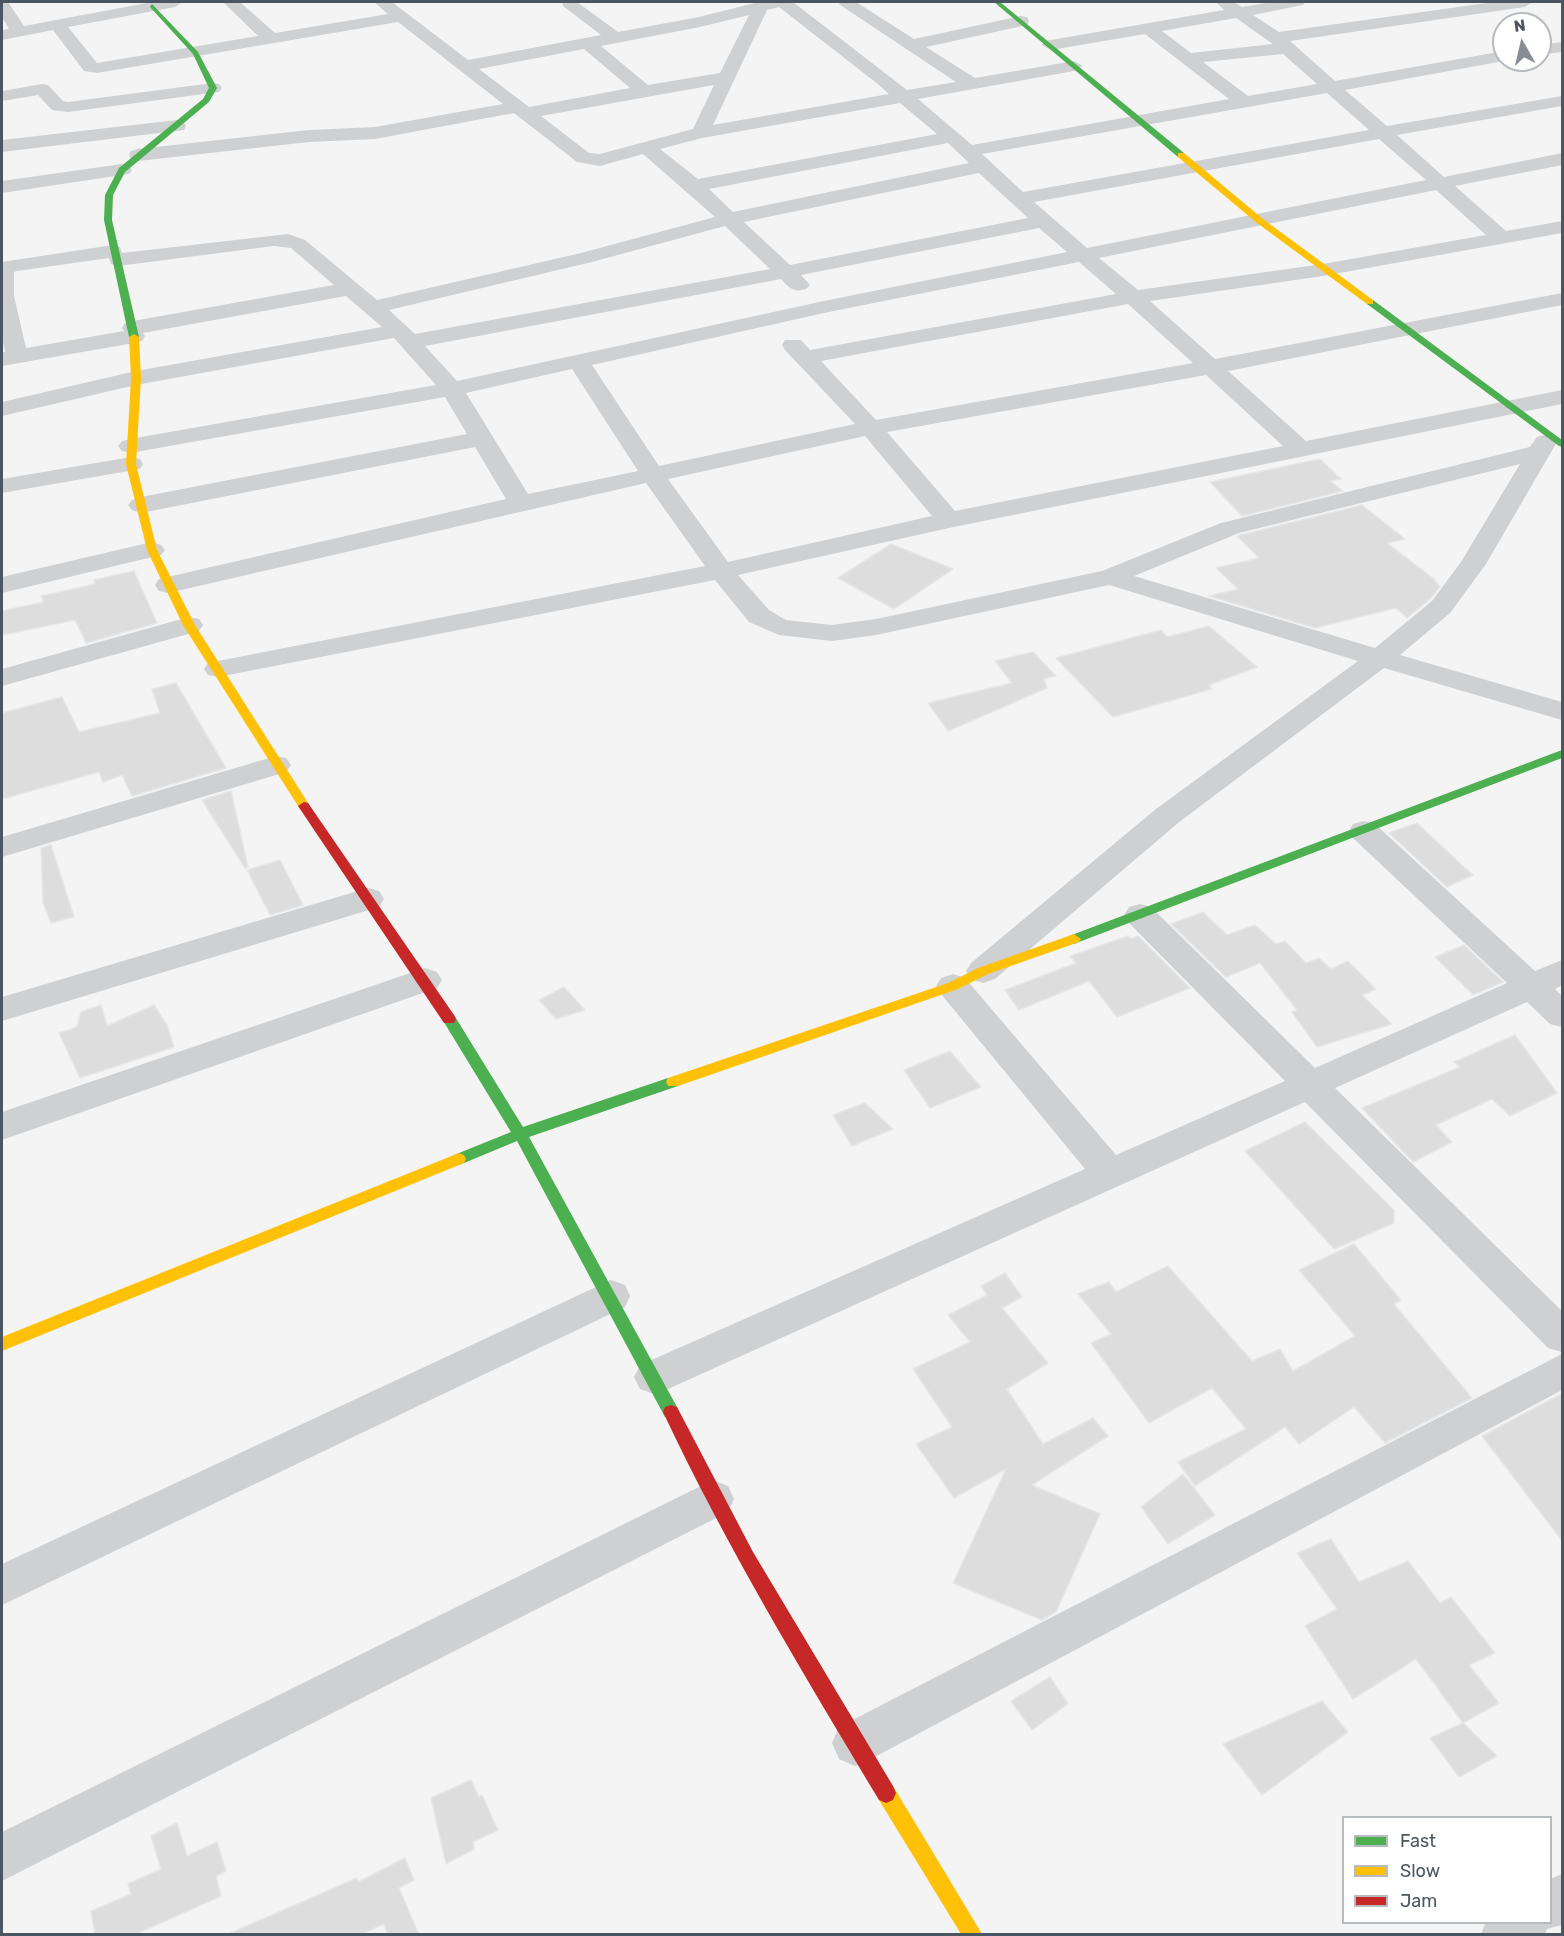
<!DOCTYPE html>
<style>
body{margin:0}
#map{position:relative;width:1564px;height:1936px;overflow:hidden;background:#f4f4f4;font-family:Rubik,sans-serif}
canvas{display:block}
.frame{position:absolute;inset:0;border:3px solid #4a5661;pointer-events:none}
.legend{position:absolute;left:1342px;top:1816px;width:210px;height:108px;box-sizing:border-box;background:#fff;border:2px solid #b7bbc0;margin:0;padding:8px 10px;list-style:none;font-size:18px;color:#4a5661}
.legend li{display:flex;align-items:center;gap:12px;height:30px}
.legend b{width:30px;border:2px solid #b7bbc0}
.north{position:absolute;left:1492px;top:12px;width:60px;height:60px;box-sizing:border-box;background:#fff;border:2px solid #b7bbc0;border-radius:50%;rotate:352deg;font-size:16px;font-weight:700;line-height:24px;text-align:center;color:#4a5661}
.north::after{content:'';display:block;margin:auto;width:21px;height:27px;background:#868d94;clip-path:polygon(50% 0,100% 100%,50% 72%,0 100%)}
</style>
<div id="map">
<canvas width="1564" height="1936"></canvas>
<div class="frame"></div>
<ul class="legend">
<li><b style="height:8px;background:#4caf50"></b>Fast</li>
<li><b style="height:8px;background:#ffc107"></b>Slow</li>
<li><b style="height:8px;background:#c62828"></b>Jam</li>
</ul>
<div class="north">N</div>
</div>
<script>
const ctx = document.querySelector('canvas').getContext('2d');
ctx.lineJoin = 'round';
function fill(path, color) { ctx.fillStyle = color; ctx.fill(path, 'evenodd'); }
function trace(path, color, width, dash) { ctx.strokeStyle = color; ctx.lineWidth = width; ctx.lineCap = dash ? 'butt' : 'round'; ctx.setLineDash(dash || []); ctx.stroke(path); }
const building = new Path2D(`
 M1320,459L1341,479L1330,481L1343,491L1242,516L1210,482Z
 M1362,505L1405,539L1387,543L1434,579L1440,587L1430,599L1407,618L1396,608L1315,628L1209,596L1238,589L1216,568L1259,558L1237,536Z
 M891,544L953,569L894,609L838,578Z
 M134,571L157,623L86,643L75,620L2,635V611L44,602L41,596L95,584L94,580Z
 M1209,626L1257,667L1209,685L1212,689L1113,717L1056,658L1161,630L1167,637Z
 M1033,652L1056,676L1044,679L1047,688L948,731L928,703L1012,683L995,661Z
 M176,683L226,768L132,796L122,775L103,782L99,772L2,799V713L62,697L79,732L160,713L152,689Z
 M231,791L248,867L245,868L202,800Z
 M1417,823L1464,867L1473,875L1447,887L1389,833Z
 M51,845L74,917L51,923L43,903L41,848Z
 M280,860L303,905L270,915L247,870Z
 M1203,912L1227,935L1255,925L1276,944L1285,941L1306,963L1319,958L1331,969L1348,961L1376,989L1362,995L1392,1024L1317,1047L1292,1012L1297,1010L1260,963L1226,977L1171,924Z
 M1128,936L1131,939L1138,936L1190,988L1117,1017L1089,981L1019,1010L1005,990L1076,963L1070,956Z
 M1464,945L1503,982L1473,995L1435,957Z
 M564,987L585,1010L556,1019L539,1000Z
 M101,1005L107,1026L154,1005L167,1025L174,1047L80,1078L59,1033L77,1027L81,1012Z
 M1515,1035L1557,1093L1510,1116L1492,1099L1436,1125L1452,1142L1413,1162L1362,1108L1460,1067L1454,1062Z
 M950,1051L981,1087L930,1108L904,1070Z
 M865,1103L893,1129L852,1146L833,1115Z
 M1305,1122L1394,1210V1223L1334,1249L1245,1151Z
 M1354,1244L1401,1300L1394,1304L1472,1398L1385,1443L1354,1407L1299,1444L1285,1427L1195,1486L1178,1462L1246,1429L1212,1388L1149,1423L1091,1343L1111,1334L1078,1294L1109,1282L1116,1292L1168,1266L1252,1361L1280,1349L1293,1371L1355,1336L1299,1270Z
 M1005,1273L1022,1297L1002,1308L1048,1363L1007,1389L1043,1444L1093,1418L1108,1436L1032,1485L1100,1514L1056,1612L1042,1620L953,1583L1006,1469L954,1498L916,1444L952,1427L913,1369L970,1342L948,1315L987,1295L981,1286Z
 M1563,1393V1542L1482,1436Z
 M1183,1474L1215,1515L1168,1544L1141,1507Z
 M1331,1539L1359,1582L1408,1561L1440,1603L1451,1597L1495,1653L1469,1665L1499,1703L1463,1723L1416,1659L1353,1699L1305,1626L1337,1609L1297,1553Z
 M1050,1677L1068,1704L1032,1730L1011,1701Z
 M1322,1701L1348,1732L1262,1795L1223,1744Z
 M1463,1723L1497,1756L1459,1777L1430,1738Z
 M471,1780L479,1797L482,1795L498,1830L473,1842L474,1849L446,1864L431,1798Z
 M177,1823L187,1856L217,1842L226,1871L216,1876L221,1896L134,1935H95L91,1911L131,1894L128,1884L161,1869L151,1836Z
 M405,1858L414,1880L399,1888L419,1935H388L384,1924L359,1935H226L357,1878L358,1882Z`);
const street = new Path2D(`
 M2,2H8L24,26L152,2H183L175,7L68,27L97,63L258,36L223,2H240L275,33L388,14L374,2H392L468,60L601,35L563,6L562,2H577L618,32L699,17L759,2H793L907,90L956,82L840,5L838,2H856L914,39L1021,16L1027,17L1029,21L1027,25L926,47L975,78L1074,61L1083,66L1074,71L918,99L972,145L1229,99L1145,34L1051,50L1042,45L1045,41L1224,10L1216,2H1234L1242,7L1272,2H1305L1303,5L1253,15L1279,32L1494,2H1533L1525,7L1290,41L1335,81L1504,51V60H1509L1345,90L1387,126L1562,96V106L1397,135L1444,177L1562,153V165L1455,186L1506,231L1562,221V233L1323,276L1150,301L1215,359L1562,293V305L1228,371L1306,441L1562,390V404L949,528L738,575L769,610L786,620L832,625L876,619L1102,571L1221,523L1530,447L1537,437L1545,435L1553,437L1557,442L1486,564L1450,613L1400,655L1562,702V720L1384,668L1178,823L995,979L983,983L971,979L966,971L971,963L1156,809L1358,661L1109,585L876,635L832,641L779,635L749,622L715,580L218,677L208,675L204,669L208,663L218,661L705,566L646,483L168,593L159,591L155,585L159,579L506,499L475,447L141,513L132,510L128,505L132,500L141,497L467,434L445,397L130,453L122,451L118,446L122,441L130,439L436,385L394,338L136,385L2,416V402L136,371L382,327L346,296L143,333L145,336L142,341L134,343L2,366V352H5L2,337V262L113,245L120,247L122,253L288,234L305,240L377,300L581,253L715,217L643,154L600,166L577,162L514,113L375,139L309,142L138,161L131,159L129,155L131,151L138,149L309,130L375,127L503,104L398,22L97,73L84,71L53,30L2,40V30L9,29L2,17ZM779,7L879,85L889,94L713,125L767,10ZM749,15L720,73L648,85L601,46L700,27ZM1236,18L1273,44L1191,53L1162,31ZM584,49L630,88L529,107L479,69ZM1283,54L1317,84L1248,96L1203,62ZM714,85L693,129L600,154L589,153L541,116ZM1327,93L1369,130L1023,192L982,154ZM900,103L937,134L698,179L660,149L702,138ZM1379,139L1426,180L1087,248L1034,202ZM948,143L969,163L733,212L709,189ZM979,173L1028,218L790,265L744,222ZM1436,190L1486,235L1323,264L1138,290L1099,258ZM725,226L770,269L415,334L389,310L592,262ZM1039,228L1067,252L824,301L457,381L425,346L781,279C789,288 794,293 806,289L810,285L801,275ZM274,246L291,248L334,285L133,321L125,323L122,328L124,331L26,348L14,296V272L17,271L109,258L111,264L118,266ZM1079,262L1116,294L810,350L801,340H785L782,345L785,350L855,424L659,466L592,365L824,313ZM1128,304L1193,363L876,420L821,361ZM572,369L638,471L528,494L466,393ZM1206,375L1283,446L955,511L887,432ZM865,436L932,516L728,562L668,479ZM1520,464L1461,562L1432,601L1375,648L1134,576L1239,533Z
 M1562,42V52L1540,55V45Z
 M213,83L219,84L222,88L219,92L68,112L52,110L38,95L2,101V91L42,84L48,85L63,101L68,102Z
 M177,120L184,122L186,126L184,130L2,152V140Z
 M122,164L129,166L132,170L129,174L2,193V181Z
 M131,457L140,459L143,464L140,469L2,493V479Z
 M152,542L161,545L165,550L161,555L2,593V577Z
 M189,617L199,619L203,625L199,631L2,686V669Z
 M276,756L286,758L291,765L286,772L2,857V837Z
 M1364,821L1375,824L1535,971L1562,960V985L1555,989L1562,996V1027L1550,1024L1527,1002L1335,1088L1562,1311V1352L1548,1348L1305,1102L668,1389L654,1394L640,1389L634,1377L640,1365L1085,1169L941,994L936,986L941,978L953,974L965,978L1116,1155L1285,1081L1129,923L1124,915L1129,907L1140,904L1151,907L1315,1068L1507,983L1353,838L1349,831L1353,824Z
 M368,888L379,891L384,899L379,907L2,1021V997Z
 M425,968L437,972L442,980L437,988L2,1140V1112Z
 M611,1280L625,1285L630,1296L625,1307L2,1605V1564Z
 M1562,1354V1390L871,1759L855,1766L839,1759L832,1743L839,1727Z
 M713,1480L728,1486L734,1499L728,1512L2,1881V1832Z
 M1562,1874V1925L1547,1929L1545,1934H1481L1486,1922H1550V1879Z`);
const fast = new Path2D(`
 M994,2H1000L1184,153V157H1178Z
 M152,4L198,52L217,88L209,102L125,172L113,195L112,220L139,337L134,340L129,337L104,220L105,195L119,168L203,99L209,88L193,54L150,7Z
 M1367,300H1373L1562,440V447L1559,446L1367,304Z
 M1562,750V758L1079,942L1074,944L1067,939L1069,936Z
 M449,1014L454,1015L523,1127L668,1078H678L680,1082L678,1086L529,1137L677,1407L679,1412L677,1417L671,1419L665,1417L517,1141L464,1163L459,1165L454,1163L452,1159L454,1155L511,1132L442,1019Z`);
const slow = new Path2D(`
 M1178,153H1184L1263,219L1373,300V304H1367L1257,223L1178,157Z
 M134,334L139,337L141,378L136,464L157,550L195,625L310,806L308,809H300L183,625L147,550L126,464L131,378L129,337Z
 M1074,934L1081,939L1079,942L988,974L958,989L678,1086H668L666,1082L668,1078L948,983L978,968Z
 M459,1153L464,1155L466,1159L464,1163L2,1351V1337Z
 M886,1783L893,1786L982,1934H961L879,1800L876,1793L879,1786Z`);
const jam = new Path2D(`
 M304,802L308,803L454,1015L456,1019L454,1023H444L298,806Z
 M671,1405L677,1407L753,1552L893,1786L896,1793L893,1800L886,1803L879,1800C803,1673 726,1546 663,1412L665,1407Z`);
fill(building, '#ddddde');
trace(building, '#e5e6e7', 1.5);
fill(street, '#ced0d2');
fill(fast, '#4caf50');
fill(slow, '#ffc107');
fill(jam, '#c62828');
</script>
